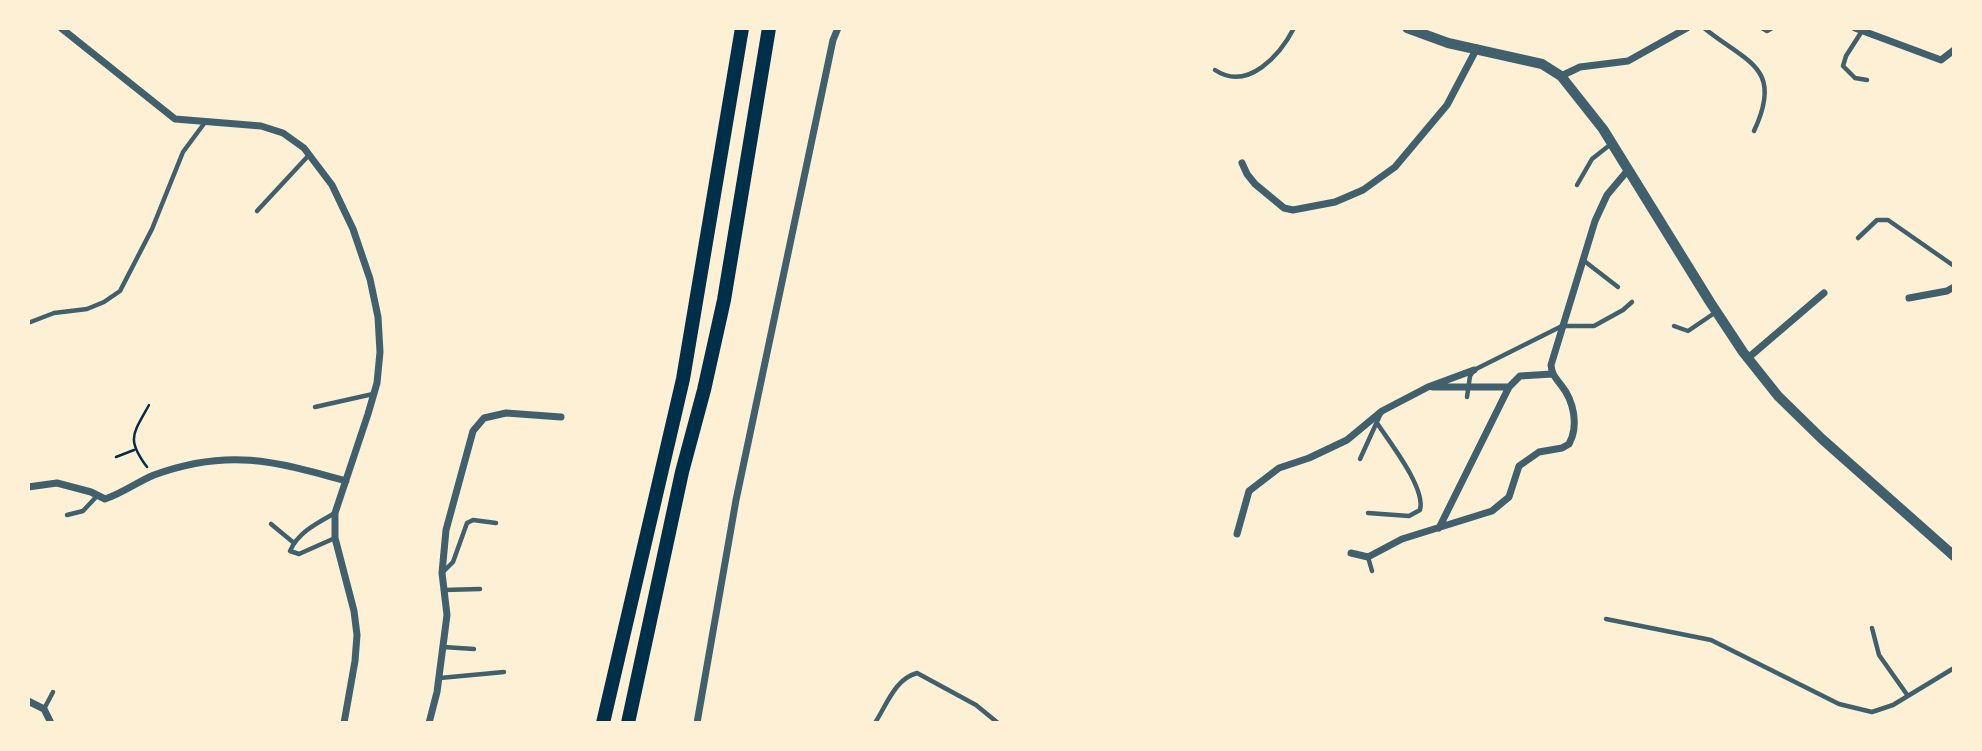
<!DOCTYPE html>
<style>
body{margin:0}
#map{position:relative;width:1982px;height:751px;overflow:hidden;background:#fdf0d5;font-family:"Alegreya Sans",sans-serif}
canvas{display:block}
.frame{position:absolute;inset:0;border:30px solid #fdf0d5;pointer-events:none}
</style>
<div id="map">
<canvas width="1982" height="751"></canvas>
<div class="frame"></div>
</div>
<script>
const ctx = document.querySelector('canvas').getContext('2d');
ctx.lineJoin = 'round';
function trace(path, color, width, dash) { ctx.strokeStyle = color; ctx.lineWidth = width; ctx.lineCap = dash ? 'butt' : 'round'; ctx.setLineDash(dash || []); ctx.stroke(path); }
const path = new Path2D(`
 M116,457L134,450
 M147,467C126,439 133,434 149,405`);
const service = new Path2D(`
 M1704,28C1747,63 1784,67 1754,131
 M1762,28L1767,31L1772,28
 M1862,31L1846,56L1843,66L1855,78L1867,80
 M1215,70C1248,92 1280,55 1294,28
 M1577,185L1592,159L1611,144
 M257,211L309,155
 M1858,238L1877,220H1888L1954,266
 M1583,260L1618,287
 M28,323L54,313L87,309L104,302L120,291L152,229L183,152L206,121
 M1674,326L1688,331L1716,312
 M1467,397L1470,376L1474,370L1562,326H1594L1623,310L1632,302
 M315,407L373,394
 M1360,459L1381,413
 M1368,513L1409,516L1420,510C1426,488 1390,443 1377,423
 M67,515L83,511L97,496
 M271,524L294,543
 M335,538L299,554L290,551C298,532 319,522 335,513
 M1368,557L1372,571
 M443,572L453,562L467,523L473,520L496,523
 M444,590L480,589
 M1606,619L1711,640L1839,704L1872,712L1893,705L1954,668
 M1872,628L1879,655L1908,696
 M443,647L474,649
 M440,678L504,672
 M44,709L53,692
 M875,723C887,704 895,679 917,673L976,705L998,723`);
const minor = new Path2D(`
 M61,28L175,119L261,126L283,133L304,148L332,185L353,229L370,279L378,317L380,352L377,383L368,414L335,513V538L354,611L357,635L355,661L344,723
 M1855,28L1941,60L1954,50
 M1561,76L1580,67L1628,61L1687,28
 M1242,163L1247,174L1255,184L1284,208L1293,210L1335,202L1363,190L1395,167L1447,105L1477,48
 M1909,298L1947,291L1954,287
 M1748,358L1824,293
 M1433,387H1509
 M28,487L57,483L91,492L105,499C123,493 137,482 154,475C228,448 274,461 346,481
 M1439,528L1509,387L1520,376L1552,374
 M1237,534L1249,491L1279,468L1309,458L1347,440L1382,411L1428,387L1474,370
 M1351,553L1368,557L1402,539L1492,511L1509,497L1519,466L1539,452L1562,448L1569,444C1579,426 1574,401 1561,385C1555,377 1552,375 1551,365L1595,221L1607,195L1628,170
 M28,701L44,709L51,723
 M429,723L437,692L447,615L442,573L446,530L473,431L484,418L506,413L561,417
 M697,723L736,500L833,40L838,28`);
const tertiary = new Path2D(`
 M1407,28L1448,43L1542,64L1561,76L1603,129L1710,302L1743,352L1778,396L1822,439L1954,556`);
const motorway = new Path2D(`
 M603,723L683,379L742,28
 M628,723L682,472L704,390L724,300L769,28`);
trace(path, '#003049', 2.5);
trace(service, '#3f606c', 4.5);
trace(minor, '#3f606c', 7);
trace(tertiary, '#3f606c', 10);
trace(motorway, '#003049', 14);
</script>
